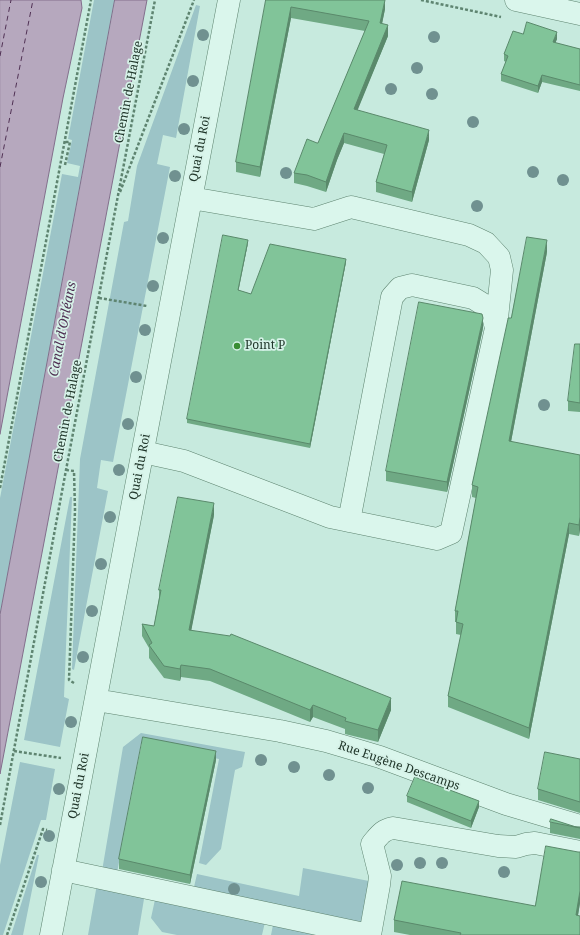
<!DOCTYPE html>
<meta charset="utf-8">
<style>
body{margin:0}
canvas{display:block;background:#c7eade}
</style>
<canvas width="580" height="935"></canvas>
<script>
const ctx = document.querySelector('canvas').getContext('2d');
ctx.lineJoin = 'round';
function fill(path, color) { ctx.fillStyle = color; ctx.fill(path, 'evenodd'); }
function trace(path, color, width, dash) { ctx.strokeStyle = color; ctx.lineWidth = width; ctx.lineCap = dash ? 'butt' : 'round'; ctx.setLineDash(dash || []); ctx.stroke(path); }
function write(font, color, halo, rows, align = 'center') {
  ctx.font = font + ' "Noto Serif",serif'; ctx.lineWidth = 3.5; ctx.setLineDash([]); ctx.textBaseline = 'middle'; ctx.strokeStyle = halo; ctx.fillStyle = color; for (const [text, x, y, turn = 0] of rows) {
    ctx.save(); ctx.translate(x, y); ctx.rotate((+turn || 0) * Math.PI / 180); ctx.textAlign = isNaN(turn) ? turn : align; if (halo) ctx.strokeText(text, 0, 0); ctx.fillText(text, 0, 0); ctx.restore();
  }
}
const green = new Path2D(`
 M94,0H115L0,615V498L62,174L78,177L80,166L67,163L72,140L68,139Z
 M196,5L200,6L176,138L163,135L157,164L170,167L113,462L101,460L97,488L108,491L74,670L72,669L80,459L124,222L128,221L137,166Z
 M70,497H72L64,697L69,699L60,747L24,740Z
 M141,733L245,752L242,767L235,770L221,849L206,865L199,863L219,759L141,744L117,873L102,871L123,747Z
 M20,762L55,769L46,820H41L3,935H0V865Z
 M37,855H39L23,935H11Z
 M303,868L374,882L368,916L361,923L194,887L197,874L299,896Z
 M97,884L145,893L138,935H88Z
 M156,895L266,918L262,935H177L162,932L151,918Z
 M274,920L345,935H271Z`);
const water = new Path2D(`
 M0,0H81L82,8L63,98L0,434Z
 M115,0H147L0,774V615Z`);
const ferry = new Path2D(`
 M0,56L11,0
 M0,167L33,0`);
const path = new Path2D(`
 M421,0L501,17
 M65,165L70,142H65
 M120,192L194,0
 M99,298L147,306
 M66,470L74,471L75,510L69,680L74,683
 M0,488L91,0
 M14,751L61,758
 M0,825L66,470L155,0
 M7,935L43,829L47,830`);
const minor = new Path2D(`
 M516,0L580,14
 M191,198L314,219L351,207L469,235L486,243L499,257L502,270L496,328
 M143,452L184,461L330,517L437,539L451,533L496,328L493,316L486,306L473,298L412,285L400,288L392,297L349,521
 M96,700L280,731L326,741L380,757L506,804L580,826
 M63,870L369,935
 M51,935C110,623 169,312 229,0
 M370,935L379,885L380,876L372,844C379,836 382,830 393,828L498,846L516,847L526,844L535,843L580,852`);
const trees = [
 [203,35],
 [434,37],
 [417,68],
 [193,81],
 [391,89],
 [432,94],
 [473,122],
 [184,129],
 [533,172],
 [286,173],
 [175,176],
 [563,180],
 [477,206],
 [163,238],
 [153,286],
 [145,330],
 [136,377],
 [544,405],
 [128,424],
 [119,470],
 [110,517],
 [101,564],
 [92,611],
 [83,657],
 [71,722],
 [261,760],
 [294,767],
 [329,775],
 [368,788],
 [59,789],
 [49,836],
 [420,863],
 [442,863],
 [397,865],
 [504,872],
 [41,882],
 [234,889]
];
const wall = new Path2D(`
 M266,0L385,9L382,24L388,36L357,110L429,140L412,202L376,192V182L384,154L344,143L337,160L326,192L307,186L294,183V173L317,143H318L365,31L291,18L260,177L236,172V162Z
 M523,34L557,39L555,43L580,49V91L542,82L538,93L501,81V74L506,62L504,61V54Z
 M248,243L238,290L251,294L346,262L310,448L187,423V419Z
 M547,252L511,442L580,455V529L579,536L569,534L529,739L448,707V696L461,635L456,634V622H455V611L476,498L472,497V485L511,318Z
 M483,328L447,492L386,481V471Z
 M580,344V412L568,411V401Z
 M214,515L191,630L391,710L378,742L345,734V729L313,717L310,722L210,681L181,677L180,681L164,678L149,658V648L142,636V624L154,626L159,598V590Z
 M580,759V813L538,800V789Z
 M216,760L190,884L119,869V859Z
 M407,796L479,807L471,828L407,802Z
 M550,822L580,827V839L550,833Z
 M578,852H580V903L578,915L580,935H410L394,932V920L535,906Z`);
const shadedWall = new Path2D(`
 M385,0V9L380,33V23Z
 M291,7V18L260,177V167Z
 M388,25V36L354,119V109Z
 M557,32V39L553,49V42Z
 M542,75V82L538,93V86Z
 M429,130V140L412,202V192Z
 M344,133V143L337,160L326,192V182L337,150Z
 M248,240V243L238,293V290Z
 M547,240V252L509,452V441Z
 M346,259V262L310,448V444Z
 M483,318V328L447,492V482Z
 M214,503V515L189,642V630Z
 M580,517V529L579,536V525Z
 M569,523V534L529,739V728Z
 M181,665V677L180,681V669Z
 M391,698V710L378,742V730Z
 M313,705V717L310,722V710Z
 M216,751V760L190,884V875Z
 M479,801V807L471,828V821Z
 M580,891V903L576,927V915Z`);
const building = new Path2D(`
 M266,0H385L380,23L388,25L354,109L429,130L412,192L376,182L387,145L344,133L337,150L326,182L307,175L294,173L307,139L317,143H318L369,21L291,7L260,167L236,162Z
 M527,22L557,32L553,42L580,49V85L542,75L538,86L501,74L508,56L504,54L513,31L523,34Z
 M223,235L248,240L238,290L251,294L270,244L346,259L310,444L187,419Z
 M527,237L547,240L509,441L580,455V517L579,525L569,523L529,728L448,696L463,624L456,622L458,611H455L478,487L472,485L508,319V318H511Z
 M419,302L482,314L483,318L447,482L386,471Z
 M575,344H580V403L568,401Z
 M178,497L214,503L189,630L230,636L231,634L391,698L378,730L345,721L346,718L313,705L310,710L210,669L181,665L180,669L164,666L149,645L152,643L142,624L154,626L161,590H159Z
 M143,737L216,751L190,875L119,859Z
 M545,752L580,759V802L538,789Z
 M415,777L479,801L471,821L407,796Z
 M551,819L576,827H580V828L550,822Z
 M546,846L578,852H580V891L576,915L580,916V935H460L461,933L394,920L402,881L535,906Z`);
const markers = [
 [237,346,4,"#3a8d34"]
];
const streetNames = [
 ["Chemin de Halage",129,92,-79],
 ["Quai du Roi",200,149,-79],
 ["Chemin de Halage",68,411,-79],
 ["Quai du Roi",140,467,-79],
 ["Rue Eugène Descamps",399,766,19],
 ["Quai du Roi",79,786,-79]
];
const poiNames = [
 ["Point P",245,346]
];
const waterNames = [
 ["Canal d'Orléans",63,329,-79]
];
fill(green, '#9cc4c7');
fill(water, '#b6a8be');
trace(water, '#836f8c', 1);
trace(ferry, '#503154', 1, [5, 4]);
trace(minor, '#5e8470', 23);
trace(path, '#5e8470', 2.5, [3, 2]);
trace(minor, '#daf6ec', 22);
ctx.fillStyle = '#709190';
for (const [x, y] of trees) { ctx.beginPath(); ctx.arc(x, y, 6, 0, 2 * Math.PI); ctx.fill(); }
fill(wall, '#6fa984');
fill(shadedWall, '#5a896b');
fill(building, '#81c499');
trace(building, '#5a896b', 1);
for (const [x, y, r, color] of markers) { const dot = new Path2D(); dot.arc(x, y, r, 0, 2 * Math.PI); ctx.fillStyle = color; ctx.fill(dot); trace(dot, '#d6f2e8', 1.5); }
write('12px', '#20362a', '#d6f2e8', streetNames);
write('12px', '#20362a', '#d6f2e8', poiNames, 'left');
write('italic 13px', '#503154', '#d6f2e8', waterNames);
</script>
